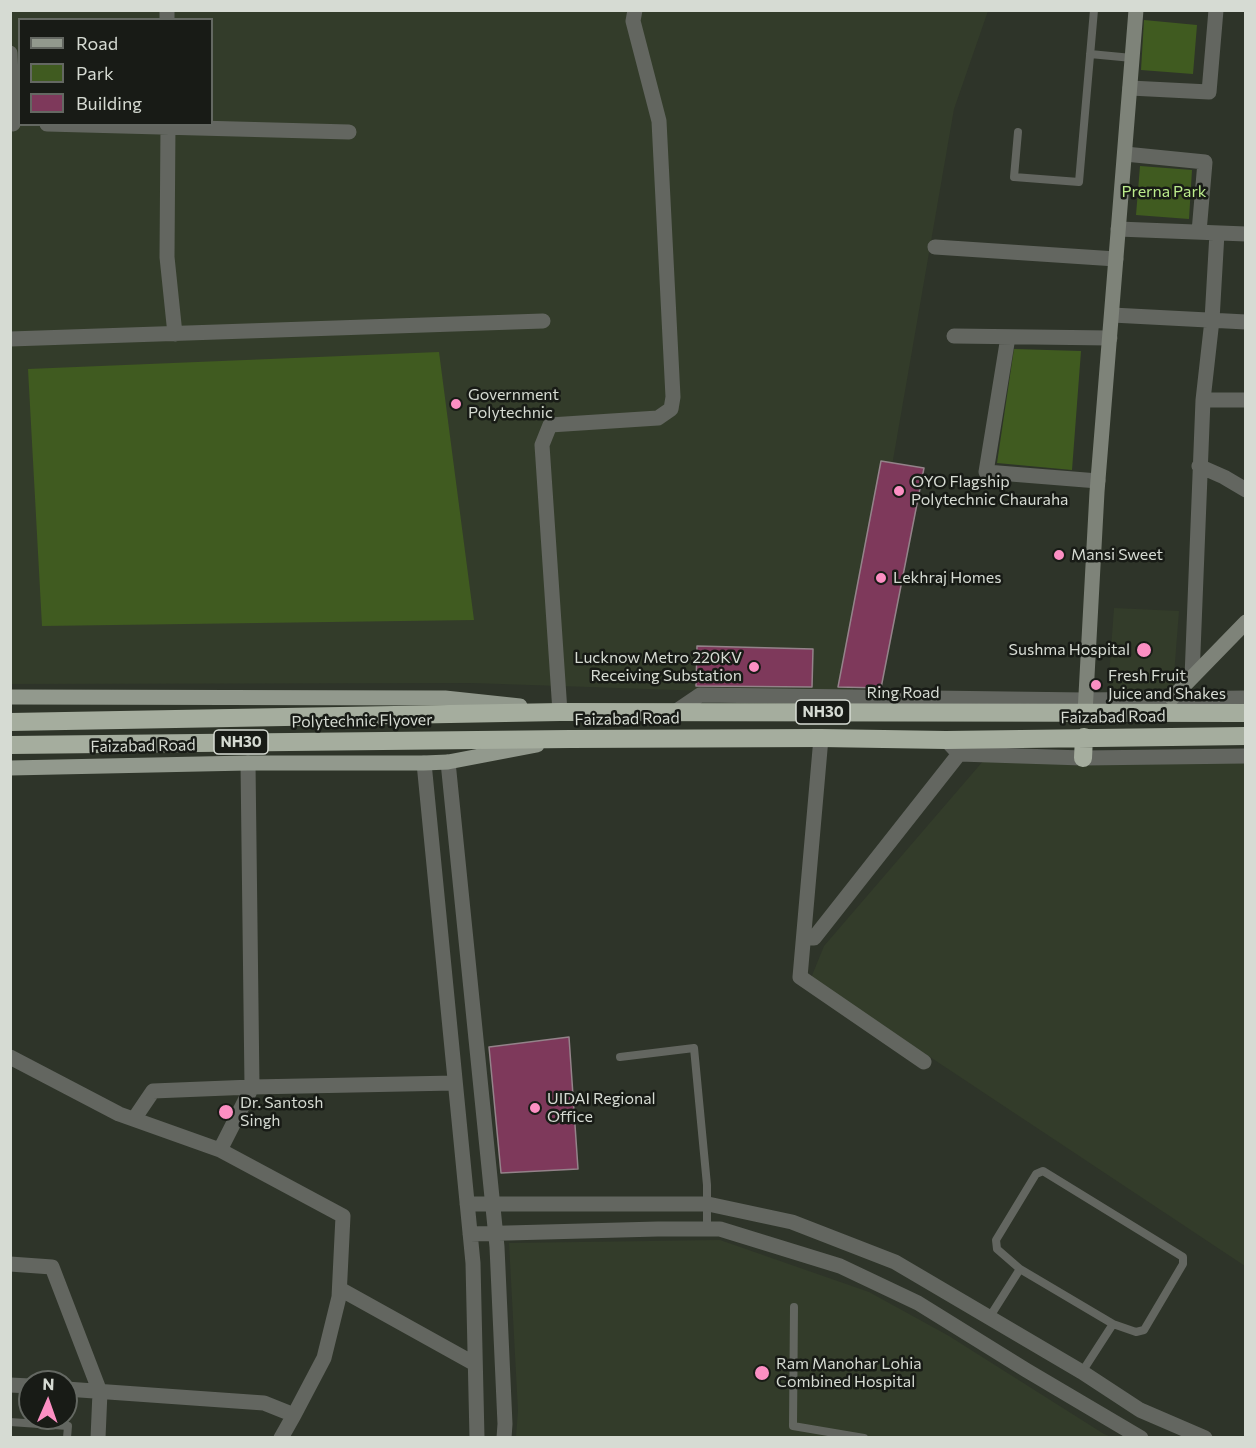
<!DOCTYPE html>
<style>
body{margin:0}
#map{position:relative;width:1256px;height:1448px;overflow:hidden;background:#2e3429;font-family:Commissioner,sans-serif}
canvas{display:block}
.frame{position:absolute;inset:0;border:12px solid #d6dbd3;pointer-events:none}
.legend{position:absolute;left:18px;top:18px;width:195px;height:108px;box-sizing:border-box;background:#181b16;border:2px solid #646862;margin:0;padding:8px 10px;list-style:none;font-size:18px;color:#d6dbd3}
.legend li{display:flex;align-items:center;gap:12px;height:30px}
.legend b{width:30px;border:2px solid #646862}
.north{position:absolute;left:18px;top:1370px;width:60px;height:60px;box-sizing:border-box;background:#181b16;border:2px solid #646862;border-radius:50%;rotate:2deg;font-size:16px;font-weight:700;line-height:24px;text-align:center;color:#d6dbd3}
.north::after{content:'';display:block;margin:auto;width:21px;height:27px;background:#fc8fc3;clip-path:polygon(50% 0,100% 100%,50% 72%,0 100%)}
</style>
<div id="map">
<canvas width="1256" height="1448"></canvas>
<div class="frame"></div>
<ul class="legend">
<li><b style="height:8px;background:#92998d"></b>Road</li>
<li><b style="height:16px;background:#405b20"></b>Park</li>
<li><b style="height:16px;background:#7e395b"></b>Building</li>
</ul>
<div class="north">N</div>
</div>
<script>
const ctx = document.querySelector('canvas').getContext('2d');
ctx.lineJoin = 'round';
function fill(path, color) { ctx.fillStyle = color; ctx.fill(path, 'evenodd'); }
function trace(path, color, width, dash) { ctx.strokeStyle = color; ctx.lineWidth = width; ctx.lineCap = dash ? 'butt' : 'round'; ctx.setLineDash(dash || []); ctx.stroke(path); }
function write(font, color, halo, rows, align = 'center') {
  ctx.font = font + ' Commissioner,sans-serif'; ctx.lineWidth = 5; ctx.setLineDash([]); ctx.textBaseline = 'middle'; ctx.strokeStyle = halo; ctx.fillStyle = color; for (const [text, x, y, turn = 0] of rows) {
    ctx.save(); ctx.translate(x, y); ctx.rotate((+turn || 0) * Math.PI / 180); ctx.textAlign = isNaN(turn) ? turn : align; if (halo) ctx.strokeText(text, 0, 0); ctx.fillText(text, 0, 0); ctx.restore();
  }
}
const built = new Path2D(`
 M10,11H988L954,109L852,696L472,683L11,684ZM20,20H212V124H20Z
 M1114,608L1179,611L1173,688L1108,690Z
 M1245,758V1266L811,978L824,946L984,760Z
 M720,1240L869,1292L949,1336L1104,1434L1111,1437H516L518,1411L509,1243Z`);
const green = new Path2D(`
 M1144,20L1197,25L1193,74L1141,70Z
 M1140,166L1192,170L1189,219L1136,215Z
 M1014,349L1081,351L1072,470L997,463Z
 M439,352L474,620L42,626L28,369Z`);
const building = new Path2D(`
 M881,461L924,468L881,688L838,687Z
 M697,646L813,649L812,687L696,686Z
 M569,1037L578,1169L501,1173L489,1047Z`);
const lane = new Path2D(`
 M1090,54L1132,58
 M1018,132L1014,177L1079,182L1094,10
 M620,1057L694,1048L707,1185V1229
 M1020,1269L1113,1324
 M794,1307L793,1426L864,1438
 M989,1318L1020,1269L997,1249L996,1240L1036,1174L1043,1171L1183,1257V1264L1144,1330L1136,1332L1113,1324L1082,1372
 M10,1422L68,1426L67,1438`);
const street = new Path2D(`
 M167,10V20
 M10,53L13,124
 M1130,88L1209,92L1216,10
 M47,124L349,132
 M168,124L167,257L175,334
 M1125,154L1205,162L1199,232
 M1118,229L1246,234
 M935,247L1116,259
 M1112,315L1246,322
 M954,336L1110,338
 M1008,337L986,472L1098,481
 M10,339L543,321
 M1203,400H1246
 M1199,466L1224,477L1246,490
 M1192,677L1203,400L1212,320L1217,233
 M560,712L542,445L550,425L658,418L671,409L673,397L659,121L633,21L635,10
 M675,712L700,695L1086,700L1246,698
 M821,738L800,977L924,1062
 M946,740L959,754L1083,758L1246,756
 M448,762L497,1247L505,1424L504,1438
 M248,763L252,1087L455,1083
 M424,763L473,1263L477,1438
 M804,938H814L959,754
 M10,1057L119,1114L220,1150
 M134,1119L153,1091L252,1087L220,1150L343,1216L339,1297L324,1358L294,1415L281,1438
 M467,1204H708L792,1222L895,1262L1082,1372L1140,1410L1205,1438
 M470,1234L658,1229H720L840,1266L918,1303L1026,1370L1141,1438
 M10,1264L52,1267L100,1392L98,1438
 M340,1289L475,1364
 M10,1385L30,1386
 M66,1389L264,1403L294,1415`);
const secondary = new Path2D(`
 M1172,698L1246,622
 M1085,713L1097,492L1136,10`);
const primary = new Path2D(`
 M10,697L445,698L520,706
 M10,768L248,763H424L448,762L537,745`);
const highway = new Path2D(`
 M10,722L560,712L1246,713
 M10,745L570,739L821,738L946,740L1246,736
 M1083,758L1084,737`);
const markers = [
 [456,404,6,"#fc8fc3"],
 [899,491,6,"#fc8fc3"],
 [1059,555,6,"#fc8fc3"],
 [881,578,6,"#fc8fc3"],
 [1144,650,8,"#fc8fc3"],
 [754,667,6,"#fc8fc3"],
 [1096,685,6,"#fc8fc3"],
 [535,1108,6,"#fc8fc3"],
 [226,1112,8,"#fc8fc3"],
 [762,1373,8,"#fc8fc3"]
];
const shields = [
 [823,712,54],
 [241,742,54]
];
const shieldNames = [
 ["NH30",823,712],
 ["NH30",241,742]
];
const parkNames = [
 ["Prerna Park",1164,192]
];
const poiNames = [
 ["Government",468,395],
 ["Polytechnic",468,413],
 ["OYO Flagship",911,482],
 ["Polytechnic Chauraha",911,500],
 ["Mansi Sweet",1071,555],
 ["Lekhraj Homes",893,578],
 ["Sushma Hospital",1130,650,"right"],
 ["Lucknow Metro 220KV",742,658,"right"],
 ["Receiving Substation",742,676,"right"],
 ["Fresh Fruit",1108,676],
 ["Juice and Shakes",1108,694],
 ["UIDAI Regional",547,1099],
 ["Office",547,1117],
 ["Dr. Santosh",240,1103],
 ["Singh",240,1121],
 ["Ram Manohar Lohia",776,1364],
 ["Combined Hospital",776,1382]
];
const streetNames = [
 ["Ring Road",903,693],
 ["Faizabad Road",1113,717,-1],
 ["Faizabad Road",627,719,-1],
 ["Polytechnic Flyover",362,721,-1],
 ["Faizabad Road",143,746,-1]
];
fill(built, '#333c2a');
fill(green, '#405b20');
fill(building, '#7e395b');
trace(building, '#94838a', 1.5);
trace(lane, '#636660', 8);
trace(street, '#636660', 15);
trace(secondary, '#7e8379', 15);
trace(primary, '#92998d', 15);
trace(highway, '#a5ad9e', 18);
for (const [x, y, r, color] of markers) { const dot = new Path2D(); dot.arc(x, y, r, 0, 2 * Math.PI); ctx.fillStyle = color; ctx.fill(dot); trace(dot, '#181b16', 2); }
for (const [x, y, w] of shields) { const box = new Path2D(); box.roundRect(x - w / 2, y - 12, w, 24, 4.5); ctx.fillStyle = '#181b16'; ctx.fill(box); trace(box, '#d6dbd3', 1.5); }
write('bold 15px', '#d6dbd3', null, shieldNames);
write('16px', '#bbeb8b', '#181b16', parkNames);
write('16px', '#d6dbd3', '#181b16', poiNames, 'left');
write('16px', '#d6dbd3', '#181b16', streetNames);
</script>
